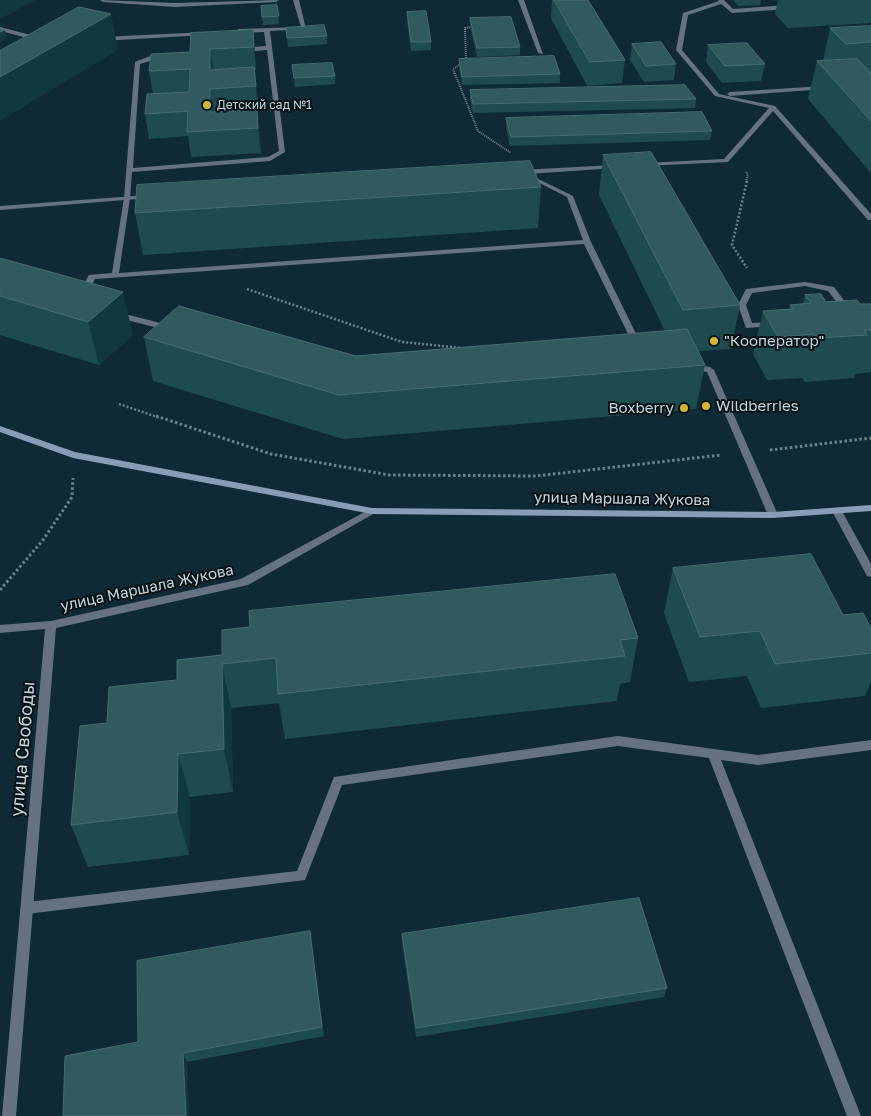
<!DOCTYPE html>
<meta charset="utf-8">
<style>
body{margin:0}
canvas{display:block;background:#0f2a36}
</style>
<canvas width="871" height="1116"></canvas>
<script>
const ctx = document.querySelector('canvas').getContext('2d');
ctx.lineJoin = 'round';
function trace(path, color, width, dash) { ctx.strokeStyle = color; ctx.lineWidth = width; ctx.lineCap = dash ? 'butt' : 'round'; ctx.setLineDash(dash || []); ctx.stroke(path); }
function fill(path, color) { ctx.fillStyle = color; ctx.fill(path, 'evenodd'); }
function write(font, color, halo, rows, align = 'center') {
  ctx.font = font + ' "Golos Text",sans-serif'; ctx.lineWidth = 4; ctx.setLineDash([]); ctx.textBaseline = 'middle'; ctx.strokeStyle = halo; ctx.fillStyle = color; for (const [text, x, y, turn = 0] of rows) {
    ctx.save(); ctx.translate(x, y); ctx.rotate((+turn || 0) * Math.PI / 180); ctx.textAlign = isNaN(turn) ? turn : align; if (halo) ctx.strokeText(text, 0, 0); ctx.fillText(text, 0, 0); ctx.restore();
  }
}
const pathFar2 = new Path2D(`
 M466,60L465,28L474,27
 M461,64L453,69L478,131L511,153
 M746,172L748,175L746,182`);
const pathFar1 = new Path2D(`
 M747,181L732,245L747,268
 M247,289L402,342L462,348
 M119,404L160,418`);
const path = new Path2D(`
 M156,416L271,454L389,475L536,476L721,455
 M770,450L871,438
 M0,590L43,540L72,497L73,478`);
const lane = new Path2D(`
 M100,0L175,3L279,0L276,2L175,7L103,2Z
 M293,0H299L306,29L270,31L285,152L270,161L132,172L130,198L119,273L583,240L567,197L518,172L521,170L614,165L616,166V168L528,174L573,196L591,242L642,346L641,348H638L634,346L584,244L95,279L85,296H79L78,294L89,275L112,273L124,198L135,62C145,58 156,52 166,56L140,64L133,168L268,157L279,151L267,50L242,52L239,50L242,48L266,46L264,32L239,33L236,31L239,29L301,27Z
 M518,0H524L543,54L538,53Z
 M718,0H724L733,9L788,5L791,7L788,9L732,13L721,4L688,15L682,50L719,94L775,106L871,214V220H868L773,111L728,162L644,166L643,165L646,163L724,159L769,108L715,96L676,50L683,13L719,1Z
 M0,27L42,38L43,39L40,41L0,31Z
 M207,32L208,33L205,35L102,41L99,39L102,37Z
 M823,86L826,88L825,89L730,96L727,94L730,92Z
 M805,282L834,287L852,311L848,313H845L828,291L805,286L752,293L746,305L752,323L773,322L777,324L773,326L746,328L738,305L746,289Z
 M115,313H121L172,326L173,328L169,330H166L115,317Z
 M692,364L710,367L714,370L778,515L776,517H770L768,515L707,372L689,369L688,367Z
 M837,508L842,511L871,564V577L867,576L832,511Z
 M618,736L758,755L871,740V750L758,765L721,760L861,1116H847L709,758L618,746L342,785L305,880L27,914L22,912L21,908L22,904L27,902L297,871L334,777Z`);
const street = new Path2D(`
 M148,195L151,197L150,198L0,210V206Z
 M372,508L377,511L375,513L248,585L56,628L16,1116H2L45,629L0,633V625L51,621L241,579Z`);
const secondary = new Path2D(`
 M0,426L75,452L372,508L773,512L871,505V511L773,518L372,514L73,458L0,432Z`);
const wall = new Path2D(`
 M552,0H588L625,60L622,83L587,86L551,18Z
 M733,0H761L760,5L738,6Z
 M778,0H871V23L788,28L775,14Z
 M277,5L279,24L263,25L261,6Z
 M407,12L431,42V50L411,51L407,20Z
 M470,18L520,47V55L477,57L470,26Z
 M871,26V173L808,99L817,61H823L830,28Z
 M286,28L327,36V44L288,47Z
 M253,30L255,53L256,70H255L258,111H257L261,153L191,157L188,136L149,139L145,114L153,94L149,71Z
 M632,44L676,64L674,80L644,82L630,60Z
 M708,45L765,64L761,81L722,83L706,62Z
 M459,59L560,74V83L462,85L459,67Z
 M292,65L335,76V84L295,87Z
 M470,90L696,99L695,108L473,113L470,99Z
 M506,118L712,131L710,140L510,146L506,127Z
 M603,155L740,305L731,349L698,351L705,365L696,409L343,439L153,381L144,337L356,356L665,331L599,195Z
 M541,187L538,228L143,255L135,213Z
 M0,258L133,335L99,365L0,335Z
 M805,295L826,302L860,304H871V372L855,374L854,378L805,382L802,378L767,380L753,354L763,311L789,309L790,305L803,304Z
 M673,568L843,615L871,628V682L865,696L761,708L747,676L689,682L664,613Z
 M638,638L630,682L620,684L617,701L285,739L279,703L231,708L233,792L190,797L189,855L88,867L71,825L107,723L177,680V660Z
 M310,931L324,1036L187,1062L189,1116H63L138,1042Z
 M402,934L667,988L664,997L416,1037L402,943Z`);
const shadedWall = new Path2D(`
 M2,0H36L0,19V1Z
 M111,14L118,50L0,121V77Z
 M5,30L7,38L0,42V32Z
 M253,30L255,53L256,70L254,47Z
 M210,49L214,72L210,70Z
 M254,67L257,91L258,111L256,86Z
 M210,89L214,113L210,112Z
 M257,109L260,134L261,153L258,128Z
 M123,292L133,335L99,365L88,322Z
 M222,664L231,708L233,792L224,749Z
 M178,754L190,797L189,855L177,812Z
 M183,1053L187,1062L189,1116H186Z`);
const building = new Path2D(`
 M554,0H588L625,60L590,62Z
 M277,5L279,16L262,17L261,6Z
 M79,7L111,14L0,77V51Z
 M426,11L431,42H411L407,12Z
 M511,17L520,47L477,48L470,18Z
 M324,25L327,36L287,38L286,28Z
 M871,26V42L846,44L830,28Z
 M0,29L5,30L0,32Z
 M253,30L254,47L210,49V70L254,67L256,86L210,89V112L257,109L258,128L187,132L188,111L145,114L147,94L189,92L190,69L149,71L151,54L190,52L191,33Z
 M661,42L676,64L646,66L632,44Z
 M747,43L765,64L725,66L708,45Z
 M554,56L560,74L462,77L459,59Z
 M857,59L871,73V121L817,61Z
 M332,63L335,76L294,78L292,65Z
 M685,85L696,99L473,104L470,90Z
 M702,112L712,131L511,137L506,118Z
 M651,152L740,305L683,310L603,155Z
 M530,161L541,187L135,213L137,185Z
 M0,258L123,292L88,322L0,296Z
 M821,294L826,302L857,300L860,304H871V330H864L867,335L817,338L813,334L778,337L763,311L793,309L790,305L811,303L805,295Z
 M179,306L356,356L687,329L705,365L339,395L144,337Z
 M811,554L843,615L863,613L871,628V653L775,664L760,631L700,637L673,568Z
 M615,574L638,638L620,640L625,656L278,694L276,658L222,664L224,749L178,754L177,812L71,825L80,726L107,723L109,687L177,680V660L222,655V630L250,627L249,611Z
 M639,898L667,988L416,1028L402,934Z
 M310,931L322,1027L183,1053L186,1116H63L65,1056L138,1042L137,961Z`);
const markers = [
 [207,105,5,"#d6b534"],
 [714,341,5,"#d6b534"],
 [706,406,5,"#d6b534"],
 [684,408,5,"#d6b534"]
];
const farPoinames = [
 ["Детский сад №1",217,105]
];
const poiNames = [
 ["\"Кооператор\"",724,341],
 ["Wildberries",716,406],
 ["Boxberry",674,408,"right"]
];
const streetNames = [
 ["улица Маршала Жукова",622,499,1],
 ["улица Маршала Жукова",147,588,-12]
];
const nearStreetnames = [
 ["улица Свободы",23,749,-85]
];
trace(pathFar2, '#6d818b', 2, [1, 1]);
trace(pathFar1, '#6d818b', 2.5, [2, 2]);
trace(path, '#6d818b', 3, [2.5, 2.5]);
fill(lane, '#667282');
fill(street, '#667282');
fill(secondary, '#8a9db6');
fill(wall, '#1e4b4f');
fill(shadedWall, '#10383e');
fill(building, '#305a5e');
trace(building, '#476d72', 1);
for (const [x, y, r, color] of markers) { const dot = new Path2D(); dot.arc(x, y, r, 0, 2 * Math.PI); ctx.fillStyle = color; ctx.fill(dot); trace(dot, '#061116', 2); }
write('12px', '#c6d5dc', '#061116', farPoinames, 'left');
write('15px', '#c6d5dc', '#061116', poiNames, 'left');
write('15px', '#c6d5dc', '#061116', streetNames);
write('18px', '#c6d5dc', '#061116', nearStreetnames);
</script>
